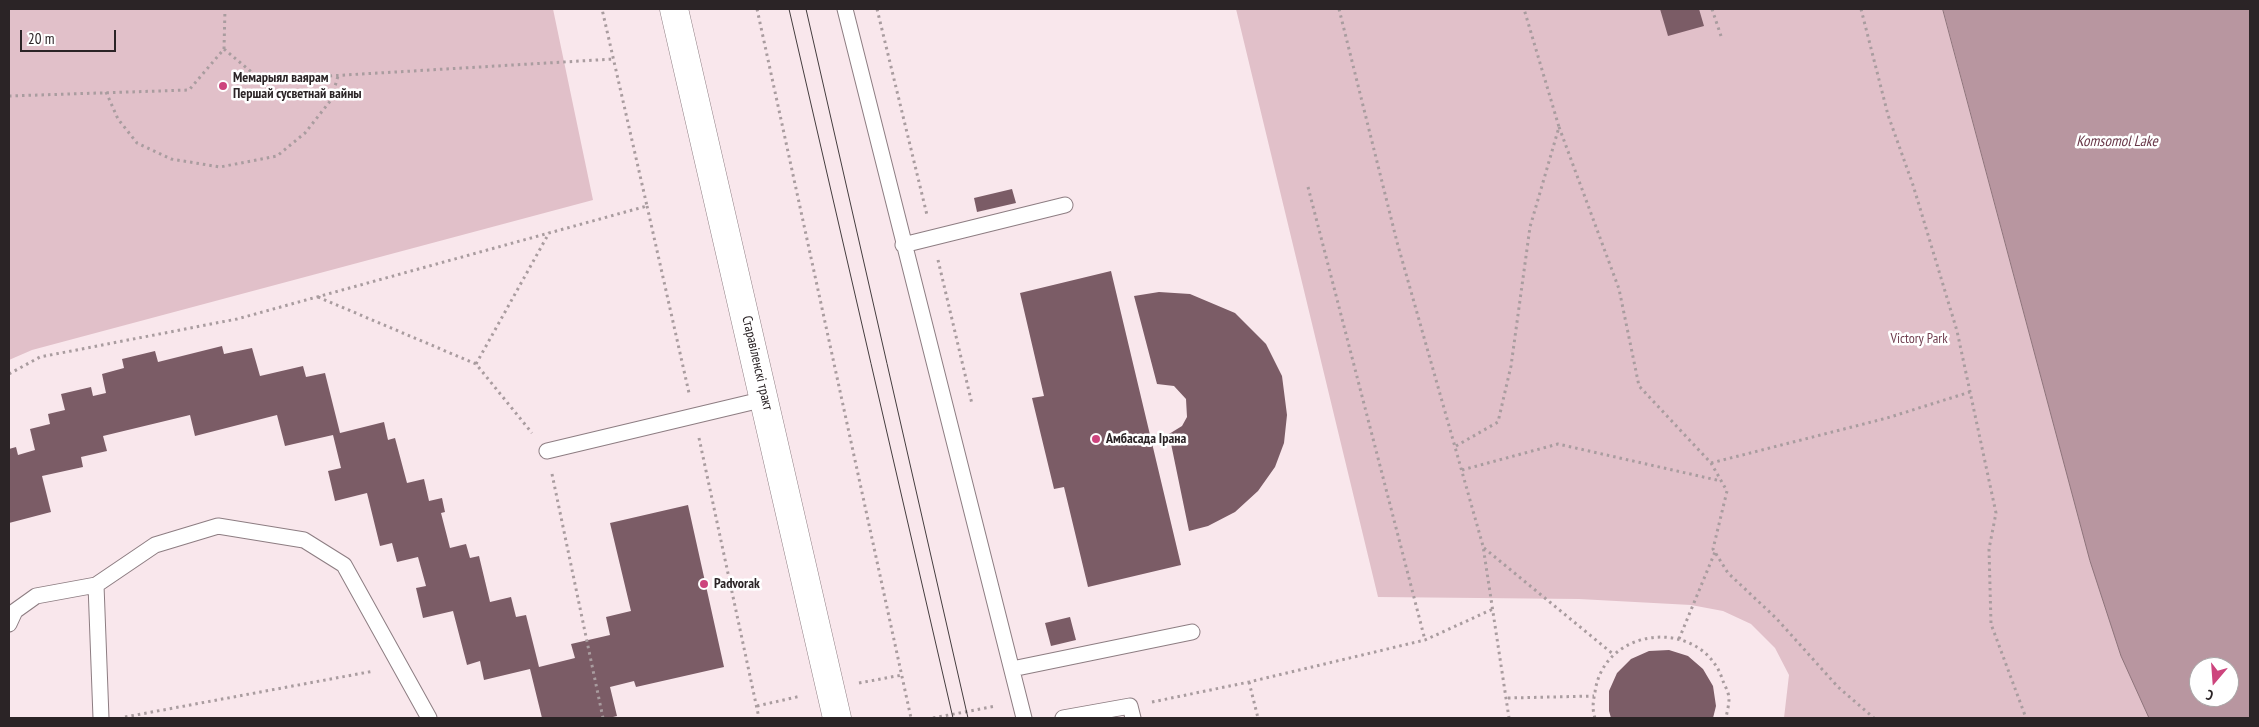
<!DOCTYPE html>
<meta charset="utf-8">
<style>
body{margin:0}
#map{position:relative;width:2259px;height:727px;overflow:hidden;background:#f9e7ec;font-family:"PT Sans Narrow",sans-serif}
canvas{display:block}
.frame{position:absolute;inset:0;border:10px solid #2b2426;pointer-events:none}
.north{position:absolute;left:2189px;top:657px;width:50px;height:50px;box-sizing:border-box;background:#fff;border:1px solid #aaa7a8;border-radius:50%;rotate:198deg;font-size:14px;font-weight:700;line-height:20px;text-align:center;color:#2b2426}
.north::after{content:'';display:block;margin:auto;width:18px;height:22px;background:#cd447d;clip-path:polygon(50% 0,100% 100%,50% 72%,0 100%)}
.scale{position:absolute;left:20px;top:30px;width:96px;height:22px;box-sizing:border-box;border:2px solid #2b2426;border-top:0;padding-left:6px;font-size:15px;line-height:18px;white-space:nowrap;color:#2b2426;-webkit-text-stroke:4px #fff;paint-order:stroke}
</style>
<div id="map">
<canvas width="2259" height="727"></canvas>
<div class="frame"></div>
<div class="north">С</div>
<div class="scale">20 m</div>
</div>
<script>
const ctx = document.querySelector('canvas').getContext('2d');
ctx.lineJoin = 'round';
function fill(path, color) { ctx.fillStyle = color; ctx.fill(path, 'evenodd'); }
function trace(path, color, width, dash) { ctx.strokeStyle = color; ctx.lineWidth = width; ctx.lineCap = dash ? 'butt' : 'round'; ctx.setLineDash(dash || []); ctx.stroke(path); }
function write(font, color, halo, rows, align = 'center') {
  ctx.font = font + ' "PT Sans Narrow",sans-serif'; ctx.lineWidth = 5; ctx.setLineDash([]); ctx.textBaseline = 'middle'; ctx.strokeStyle = halo; ctx.fillStyle = color; for (const [text, x, y, turn = 0] of rows) {
    ctx.save(); ctx.translate(x, y); ctx.rotate((+turn || 0) * Math.PI / 180); ctx.textAlign = isNaN(turn) ? turn : align; if (halo) ctx.strokeText(text, 0, 0); ctx.fillText(text, 0, 0); ctx.restore();
  }
}
const green = new Path2D(`
 M9,9H553L593,200L32,350L9,360Z
 M1236,9H2250V718H1784L1789,675L1775,648L1751,624L1723,611L1691,605L1579,599L1378,597ZM2199,667H2229V697H2199Z`);
const water = new Path2D(`
 M1943,9H2250V718H2149L2121,656L2090,561ZM2199,667H2229V697H2199Z`);
const building = new Path2D(`
 M1660,9H1699L1704,26L1668,36Z
 M1012,189L1016,203L977,212L974,198Z
 M1111,271L1181,565L1088,587L1064,487L1054,489L1032,398L1044,396L1020,293Z
 M1159,292L1190,294L1235,313L1266,344L1282,376L1287,415L1284,443L1275,467L1258,491L1235,512L1208,526L1189,531L1169,434L1182,426L1187,417L1186,399L1174,386L1157,384L1134,296Z
 M222,346L224,354L252,348L260,376L303,366L306,377L325,373L340,433L384,422L388,440L395,438L407,483L424,479L429,501L442,498L445,512L441,513L450,548L466,544L470,558L479,556L490,602L511,597L516,617L526,615L539,667L575,658L571,644L610,635L606,617L631,611L610,523L688,505L724,667L636,687L634,681L610,687L617,716L609,718H542L530,669L484,680L480,661L467,665L453,611L423,618L416,588L426,586L418,557L397,562L392,543L380,546L367,493L335,501L328,471L341,468L333,435L285,446L277,415L195,436L190,415L103,436L107,451L81,457L83,467L42,476L51,512L9,523V449L16,447L18,455L35,450L30,429L50,424L48,414L65,410L61,394L91,387L93,396L106,393L102,374L124,368L122,359L155,351L158,362Z
 M1070,617L1076,640L1051,646L1045,623Z
 M1669,650L1688,656L1703,669L1713,686L1716,706L1713,718H1611L1609,711V691L1617,673L1631,659L1649,651Z`);
const path = new Path2D(`
 M757,9L911,718
 M877,9L927,215
 M1339,9L1397,242L1483,546L1509,718
 M1712,9L1721,36
 M1861,9L1888,115L1913,185L1957,331L1996,513L1989,549L1991,624L2026,718
 M224,49L225,9
 M106,92L118,119L137,143L171,159L220,167L277,156L305,133L331,100L338,76
 M9,96L189,90L224,49L261,80L614,59
 M1559,127L1619,289L1639,386L1711,463L1727,491L1713,549L1728,573L1776,618L1838,687L1874,718
 M1308,187L1425,640
 M647,206L689,393
 M938,260L972,404
 M318,297L476,364L532,433
 M476,364L549,233
 M9,374L40,357L237,319L647,206L602,9
 M699,438L759,718
 M1456,446L1498,422L1511,366L1530,227L1559,127L1524,9
 M1711,463L1887,418L1970,392
 M1462,470L1558,444L1721,481
 M552,474L603,718
 M1484,548L1613,654
 M1679,639L1715,552
 M1249,682L1258,718
 M859,683L902,675
 M1508,698L1594,696
 M1152,702L1249,682L1425,640L1493,609
 M757,706L801,696
 M125,717L374,671
 M933,718L996,706
 M1595,718C1592,709 1593,702 1595,692C1604,625 1703,617 1723,681C1725,686 1729,693 1729,699C1729,705 1727,712 1726,718`);
const service = new Path2D(`
 M845,9L1024,718
 M903,245L1065,205
 M547,451L765,399
 M96,585L101,718
 M9,624L15,611L36,596L96,585L155,545L218,526L304,540L344,565L429,718
 M1012,669L1192,632
 M1063,718L1130,706L1133,718`);
const secondary = new Path2D(`
 M674,9L837,718`);
const tram = new Path2D(`
 M789,9L953,718
 M806,9L968,718`);
const markers = [
 [223,86,5,"#cd447d"],
 [1096,439,5,"#cd447d"],
 [704,584,5,"#cd447d"]
];
const poiNames = [
 ["Мемарыял ваярам",233,78],
 ["Першай сусветнай вайны",233,94],
 ["Амбасада Ірана",1106,439],
 ["Padvorak",714,584]
];
const parkNames = [
 ["Victory Park",1919,339]
];
const streetNames = [
 ["Старавіленскі тракт",757,363,77]
];
const waterNames = [
 ["Komsomol Lake",2117,142]
];
fill(green, '#e1c0c9');
fill(water, '#b896a0');
trace(water, '#8e747b', 1);
fill(building, '#7b5c66');
trace(service, '#8d7d82', 17);
trace(secondary, '#8d7d82', 29);
trace(path, '#a99c9f', 3, [2.5, 4]);
trace(service, '#fff', 15);
trace(secondary, '#fff', 28);
trace(tram, '#443c3e', 1);
for (const [x, y, r, color] of markers) { const dot = new Path2D(); dot.arc(x, y, r, 0, 2 * Math.PI); ctx.fillStyle = color; ctx.fill(dot); trace(dot, '#fff', 2); }
write('bold 14px', '#2b2426', '#fff', poiNames, 'left');
write('14px', '#713f50', '#fff', parkNames);
write('14px', '#2b2426', '#fff', streetNames);
write('italic 15px', '#693849', '#fff', waterNames);
</script>
